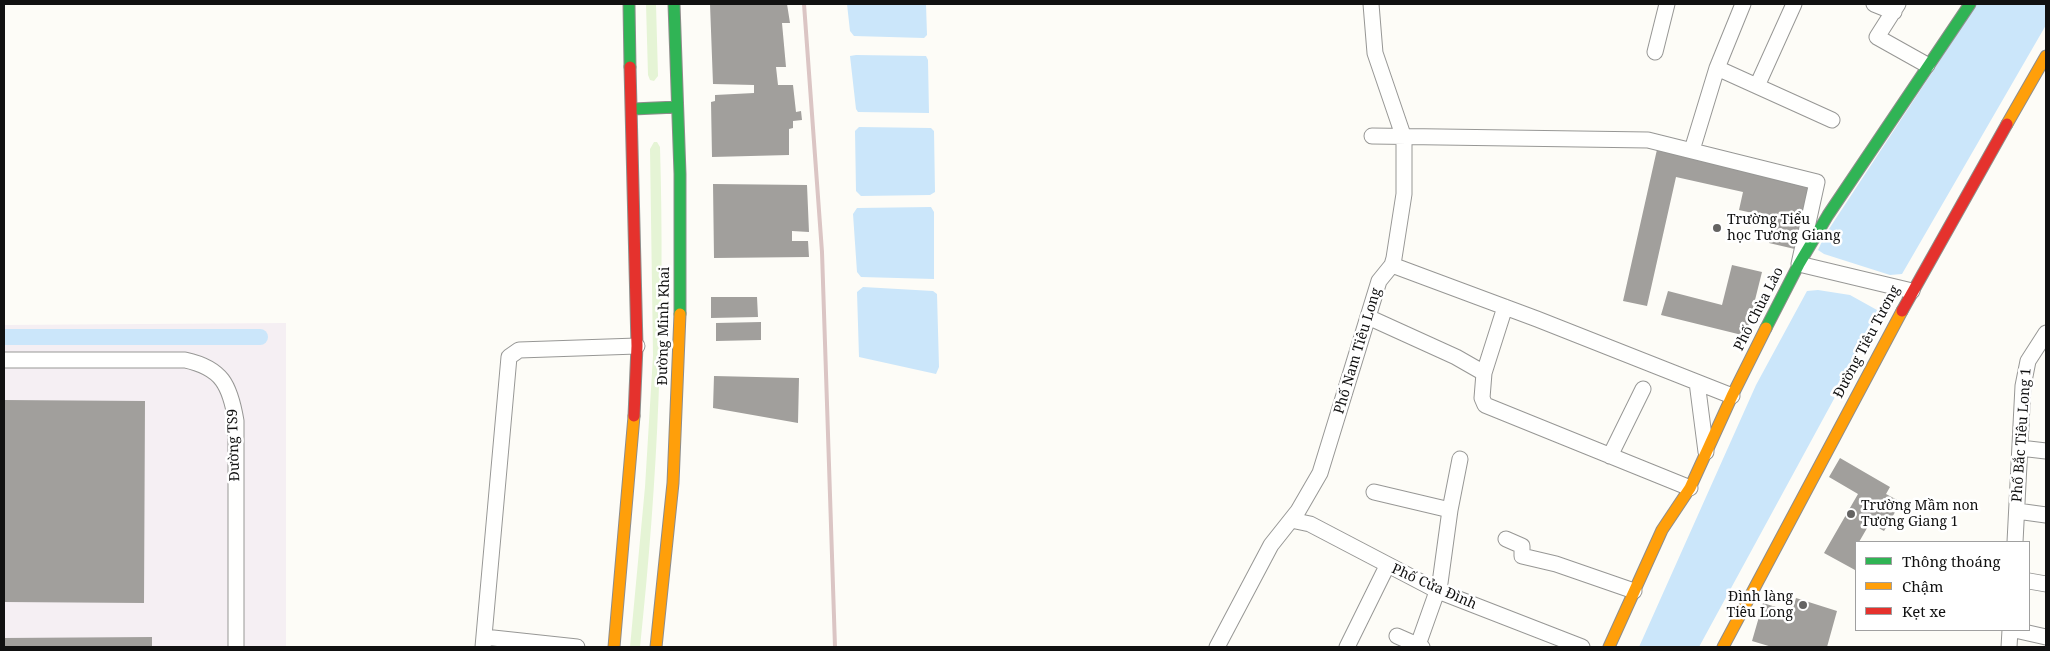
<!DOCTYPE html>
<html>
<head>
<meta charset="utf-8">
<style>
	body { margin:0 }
	#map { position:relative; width:2050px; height:651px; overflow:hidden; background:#fdfcf7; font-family:"Noto Serif",serif }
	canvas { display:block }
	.frame { position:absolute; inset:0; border:5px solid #111; pointer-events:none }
	.legend { position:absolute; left:1855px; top:541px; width:175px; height:90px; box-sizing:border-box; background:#fff; border:1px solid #a0a0a0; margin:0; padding:6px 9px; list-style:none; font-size:15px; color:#111 }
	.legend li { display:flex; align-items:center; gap:10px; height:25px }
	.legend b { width:25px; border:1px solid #a0a0a0 }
</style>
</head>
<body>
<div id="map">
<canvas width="2050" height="651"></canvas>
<div class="frame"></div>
<ul class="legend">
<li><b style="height:6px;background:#30b455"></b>Thông thoáng</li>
<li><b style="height:6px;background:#ff9f0a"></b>Chậm</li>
<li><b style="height:6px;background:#e5322d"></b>Kẹt xe</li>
</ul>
</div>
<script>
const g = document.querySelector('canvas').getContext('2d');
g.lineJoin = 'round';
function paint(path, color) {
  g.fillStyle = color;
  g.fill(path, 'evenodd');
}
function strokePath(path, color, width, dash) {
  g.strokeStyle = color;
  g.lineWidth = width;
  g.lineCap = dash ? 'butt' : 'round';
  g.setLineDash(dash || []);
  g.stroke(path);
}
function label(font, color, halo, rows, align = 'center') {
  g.font = font + ' "Noto Serif",serif';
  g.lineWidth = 5;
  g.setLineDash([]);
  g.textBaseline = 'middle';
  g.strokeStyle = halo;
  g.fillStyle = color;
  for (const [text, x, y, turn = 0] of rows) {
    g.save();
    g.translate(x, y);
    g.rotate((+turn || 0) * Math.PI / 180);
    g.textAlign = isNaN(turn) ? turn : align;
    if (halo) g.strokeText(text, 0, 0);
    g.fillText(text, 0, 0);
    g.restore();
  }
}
paint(new Path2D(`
	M286 323V647H4V325Z`), '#f5eff3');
paint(new Path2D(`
	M646 4H656L658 76 654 81 650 80 648 75Z
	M654 142H657L660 147C665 315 658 481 640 647H630L645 487 653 356 650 149Z`), '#e5f4d5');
paint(new Path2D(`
	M847 4H926L927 35 924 38 854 36 850 31Z
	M1977 4H2046V25L1902 274 1890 275 1824 254 1818 250 1825 235Z
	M856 55 926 56 928 60 929 113 858 112 856 109 850 56Z
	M859 127 931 128 934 131 935 192 930 195 861 196 856 191 855 131Z
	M931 207 934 212V279L861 277 857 272 853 214 857 208Z
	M863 287 933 291 937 294 939 367 936 374 859 357 857 292Z
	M1818 290 1850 295 1877 310 1872 329 1699 647H1639L1756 385 1807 291Z`), '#cbe6fa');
strokePath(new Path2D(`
	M4 337H260`), '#cbe6fa', 16);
paint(new Path2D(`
	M710 4H787L790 23H782L786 67H776L778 85H793L796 112 801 111 802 120 793 121V128L789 129V155L712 157 711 102 715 101V95L754 93V85L713 84Z
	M1658 145 1811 185 1799 250 1769 243 1775 218 1739 210 1743 192 1676 177 1647 306 1623 301Z
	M713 184 807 185 809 232 792 231V241H808L809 257 714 258Z
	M1732 265 1762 272 1746 336 1661 315 1668 291 1722 305Z
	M711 297H757L758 317 711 318Z
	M761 322V340L716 341V323Z
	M714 376 799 378 798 423 713 408Z
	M4 400 145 401 144 603 4 602Z
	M1840 458 1890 487 1886 494 1901 502 1884 531 1870 523 1859 542H1856L1855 570 1824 553 1858 494 1829 477Z
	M1796 598 1837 611 1827 647H1772L1752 641 1763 603 1792 612Z
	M152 637V647H4V638Z`), '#a19f9c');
const street = new Path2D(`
	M1874 4 1894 12
	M1898 4 1877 37 1927 65
	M1655 52 1667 4
	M1717 68 1832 120
	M1757 86 1794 4
	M1372 136 1648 140 1817 182 1799 264 1912 291
	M1692 150 1717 68 1743 4
	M1392 265 1537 319 1732 396
	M1368 317 1456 357 1484 373 1482 398 1485 405 1690 488
	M4 360H185C222 368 230 385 236 421V647
	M1484 373 1505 307
	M1697 382 1706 452
	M2020 448 2046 451
	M1610 456 1643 389
	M1374 492 1450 510
	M2017 511 2046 515
	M1291 520 1310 524 1438 591 1582 647
	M1506 539 1522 546V556L1556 564 1634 591
	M2015 542 2023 386 2028 361 2046 333
	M2029 581 2046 584
	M2015 630 2046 637
	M1397 636 1422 647
	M484 637 577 647
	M1418 645 1440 583 1450 510 1460 459
	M483 647 509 357 519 350 637 346
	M1217 647 1271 545 1298 511 1320 473 1379 281 1392 265 1394 258 1404 194V138L1375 53 1371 4
	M1347 647 1387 566
	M2009 647 2010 630`);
const fast = new Path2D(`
	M629 4 630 67
	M674 4 680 174V314
	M633 109 677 107
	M1766 328 1799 264 1828 215 1970 4`);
const slow = new Path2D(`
	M2007 124 2046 56
	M614 647 634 416
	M656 647 673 483 680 314
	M1609 647 1662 530 1690 488 1732 396 1766 328
	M1723 647 1902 311`);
const jam = new Path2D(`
	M630 67 637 346 634 416
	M1902 311 2007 124`);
strokePath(street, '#979795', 17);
strokePath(fast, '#8e8d8b', 13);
strokePath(slow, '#8e8d8b', 13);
strokePath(jam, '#8e8d8b', 13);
strokePath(street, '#fffffe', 15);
strokePath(fast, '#30b455', 11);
strokePath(slow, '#ff9f0a', 11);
strokePath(jam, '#e5322d', 11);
strokePath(new Path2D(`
	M804 4 822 252 835 647`), '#dbc5c4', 4);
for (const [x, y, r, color] of [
	[1717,228,5,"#646362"],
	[1851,514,5,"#646362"],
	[1803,605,5,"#646362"]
]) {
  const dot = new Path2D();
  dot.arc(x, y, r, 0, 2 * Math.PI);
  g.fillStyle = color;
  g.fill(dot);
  strokePath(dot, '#fff', 2);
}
label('14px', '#111', '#fff', [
	["Trường Tiểu",1727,220],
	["học Tương Giang",1727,236],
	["Trường Mầm non",1861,506],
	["Tương Giang 1",1861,522],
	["Đình làng",1793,597,"right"],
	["Tiêu Long",1793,613,"right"]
], 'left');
label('14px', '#111', '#fff', [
	["Phố Chùa Lào",1759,309,-63],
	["Đường Minh Khai",664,326,-89],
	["Đường Tiêu Tương",1867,342,-62],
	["Phố Nam Tiêu Long",1358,351,-73],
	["Phố Bắc Tiêu Long 1",2022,435,-86],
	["Đường TS9",234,445,-92],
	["Phố Cửa Đình",1434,587,24]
]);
</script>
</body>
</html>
